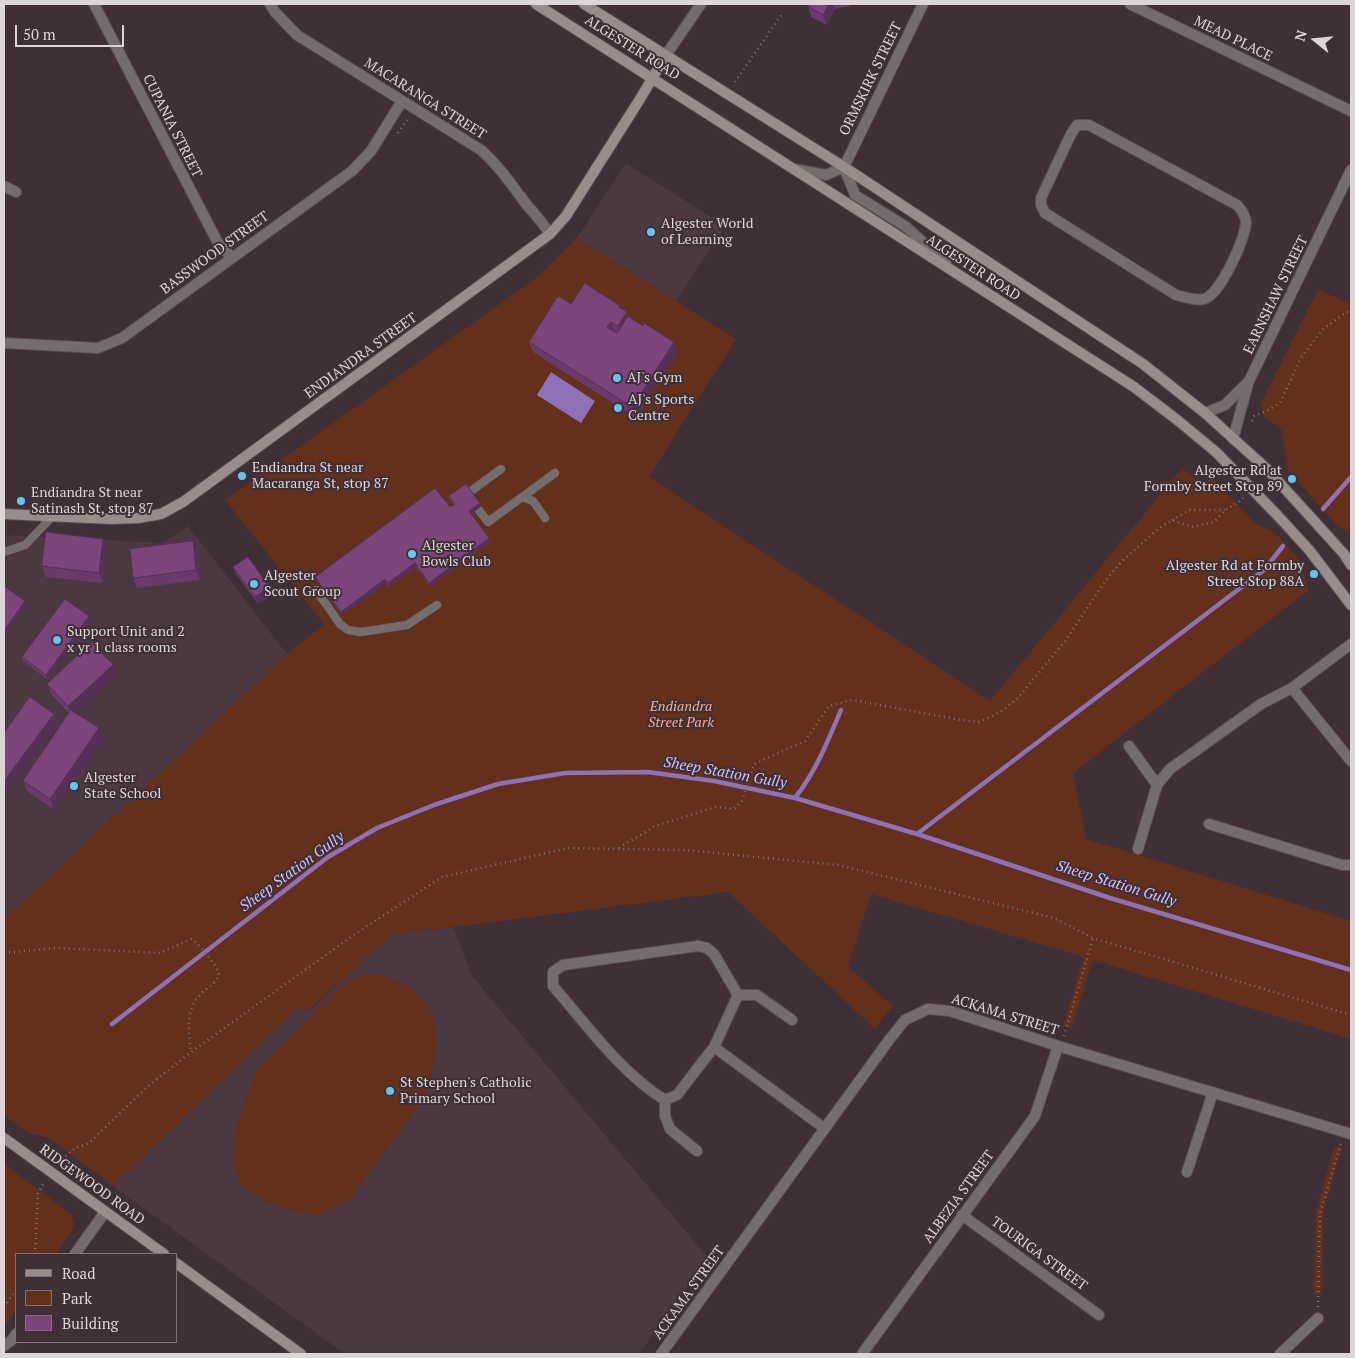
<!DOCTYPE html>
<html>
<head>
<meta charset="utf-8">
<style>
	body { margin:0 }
	#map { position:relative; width:1355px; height:1358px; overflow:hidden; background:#3e3036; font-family:"PT Serif",serif }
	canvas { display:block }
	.frame { position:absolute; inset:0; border:5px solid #ded5d8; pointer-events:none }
	.legend { position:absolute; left:15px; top:1253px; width:162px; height:90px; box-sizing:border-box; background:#3e3036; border:1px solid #7e7277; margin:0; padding:6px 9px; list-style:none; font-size:15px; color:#ded5d8 }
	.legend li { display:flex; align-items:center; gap:10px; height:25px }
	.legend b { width:25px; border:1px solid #7e7277 }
	.north { position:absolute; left:1290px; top:15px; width:50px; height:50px; -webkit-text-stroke:4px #3e3036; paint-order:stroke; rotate:287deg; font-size:14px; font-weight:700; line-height:20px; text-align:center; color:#ded5d8 }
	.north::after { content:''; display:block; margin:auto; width:18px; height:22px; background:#ded5d8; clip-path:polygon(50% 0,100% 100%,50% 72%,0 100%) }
	.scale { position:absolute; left:15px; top:25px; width:109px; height:22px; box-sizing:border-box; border:2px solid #ded5d8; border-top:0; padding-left:6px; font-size:15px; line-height:18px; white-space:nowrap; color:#ded5d8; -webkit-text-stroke:4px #3e3036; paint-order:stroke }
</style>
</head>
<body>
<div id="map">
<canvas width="1355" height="1358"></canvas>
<div class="frame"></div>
<ul class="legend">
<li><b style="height:6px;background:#998c8c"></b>Road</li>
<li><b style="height:14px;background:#63301c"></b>Park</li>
<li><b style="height:14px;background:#7b457b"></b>Building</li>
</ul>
<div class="north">N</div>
<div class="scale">50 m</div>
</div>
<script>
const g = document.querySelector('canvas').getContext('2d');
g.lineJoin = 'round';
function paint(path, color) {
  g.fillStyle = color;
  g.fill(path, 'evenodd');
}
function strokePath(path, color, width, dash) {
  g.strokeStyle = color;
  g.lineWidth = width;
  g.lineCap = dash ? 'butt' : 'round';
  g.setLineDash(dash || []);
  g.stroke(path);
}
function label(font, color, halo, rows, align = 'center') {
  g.font = font + ' "PT Serif",serif';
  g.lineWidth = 4;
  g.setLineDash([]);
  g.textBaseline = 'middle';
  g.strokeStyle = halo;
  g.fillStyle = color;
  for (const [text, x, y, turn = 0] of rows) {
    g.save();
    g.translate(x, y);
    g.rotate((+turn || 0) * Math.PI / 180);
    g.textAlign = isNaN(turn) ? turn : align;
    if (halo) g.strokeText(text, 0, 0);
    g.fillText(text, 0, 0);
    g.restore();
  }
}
paint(new Path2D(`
	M626 163 725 226 676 301 577 238Z
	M188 526 287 654 4 919V535L163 543Z
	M453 927 472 976 708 1258 639 1354H345L113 1186 300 1006 308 1012 391 935Z`), '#4c3840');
paint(new Path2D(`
	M577 238 736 339 649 477 990 701 1182 468 1203 487 1211 477 1256 524 1273 531 1298 558 1309 590 1073 773 1086 839 1351 921V1039L1093 960 1072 1028 1063 1026 1084 957 871 894 848 967 893 1006 875 1029 728 892 391 935 307 1012 300 1006 113 1186 49 1138 29 1133 4 1115V919L287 654 324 624 225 500 540 275Z
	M1318 289 1351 305V537L1347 532 1336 525 1288 470 1281 429 1264 417 1261 403Z
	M382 975 408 986 429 1006 436 1031 434 1063 428 1094 348 1201 320 1215 294 1212 268 1203 242 1186 233 1165V1140L243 1106 259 1067 344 984 357 976Z
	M1334 1146 1342 1148 1323 1213 1322 1295H1314L1316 1212Z
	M4 1164 71 1214 74 1222 73 1229 56 1254H16V1309L4 1327Z`), '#63301c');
paint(new Path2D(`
	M551 372 595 401 581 423 537 395Z`), '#8e71b6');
strokePath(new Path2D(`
	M1323 509 1351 477
	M795 798C816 771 828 741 841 710
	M917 834 1264 570 1283 546
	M112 1024 328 857 377 828 434 805 498 784 565 773 648 772 714 781 795 798 917 834 1110 898 1351 970`), '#8e71b6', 4.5);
const lane = new Path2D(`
	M471 491 501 469
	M522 497 533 501 545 518
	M478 509 488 522 555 473
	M4 552 25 545 52 517
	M316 590 340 624 348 630 361 632 407 625 437 605`);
const street = new Path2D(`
	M94 4 217 241 231 257
	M270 4 275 12 297 35 481 150C499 166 512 185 526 204 535 214 543 223 550 234
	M1130 4 1351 111
	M666 55 701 4
	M1077 125H1089L1237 205C1242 210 1245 214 1246 222 1246 238 1220 295 1204 299 1195 301 1185 297 1176 295L1045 213 1041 205V198L1071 134Z
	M844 167 923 4
	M844 167 855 195 905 226 946 263
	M794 169 826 175 844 167
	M4 186 16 192
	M4 343 98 348 122 338 352 171 371 151 402 101
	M1205 413 1225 405 1249 381 1351 170
	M1233 439 1248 384
	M1292 688 1351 761
	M1129 746 1157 785
	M1209 824 1342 865H1351
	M1138 849 1157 785 1170 769 1261 704 1292 688 1351 644
	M738 995H757L792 1020
	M714 1047 677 1095 665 1100C622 1074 586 1024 553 986V972L563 965 698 946 707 948 714 954 738 995 714 1047 824 1128
	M665 1100V1116L670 1129 697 1151
	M1187 1172 1213 1092
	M962 1215 1099 1315
	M75 1254 105 1212
	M4 1346 12 1340 16 1334
	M661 1354 889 1040 905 1020 928 1009 950 1011 1058 1046 1351 1134
	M862 1354 1035 1116 1058 1046
	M1280 1354 1318 1318`);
const secondary = new Path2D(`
	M536 4 1134 387 1176 419 1216 452 1280 518 1310 551 1351 605
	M584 4 844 167 1143 364 1205 413 1268 470 1344 554 1351 565
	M4 514 111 519 138 518 161 514 183 502 550 234 566 216 640 99 666 55
	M4 1138 164 1254
	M176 1263 301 1354`);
strokePath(lane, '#5b4e53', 9);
strokePath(street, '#5b4e53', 12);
strokePath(secondary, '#5b4e53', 12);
strokePath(new Path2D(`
	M735 82 782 14
	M398 133 408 119
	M1252 421 1254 416 1266 411 1280 403 1301 358 1322 330 1346 312H1351
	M1172 520 1190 510H1225
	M619 848 655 826 716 807 734 809 742 801 754 764 805 741 829 706 852 700 961 720 980 722 1000 712 1017 699 1066 640 1103 584 1121 562 1158 529 1172 520 1192 527 1214 522 1225 510 1239 502 1244 497
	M4 953 56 948 160 953 191 939C203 947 212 961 219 973 215 987 207 986 199 996 185 1011 189 1033 191 1052
	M1064 1036 1093 938
	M58 1163 75 1148 89 1143 146 1088 191 1052 355 934 442 877 568 848 685 850 838 865 1054 918 1093 938 1351 1015
	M35 1254 38 1193 45 1181
	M4 1307 16 1290
	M1318 1307 1320 1213 1341 1143`), '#7e7276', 2.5, [1, 4]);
strokePath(lane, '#756d6d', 8);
strokePath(street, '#756d6d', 10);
strokePath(secondary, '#998c8c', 10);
paint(new Path2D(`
	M809 4H851L850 6 835 9 827 25 811 17 808 6Z
	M571 304 621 309 629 317 643 326 674 342 678 352 636 418 533 352 529 342Z
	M449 496 480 503 482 506 471 514 489 538 490 542 430 586 416 567 389 587 386 583 342 615 317 580 315 577 450 507 454 504 450 500Z
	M103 539 107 549 103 583 46 577 42 566Z
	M193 541 197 551 200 580 137 588 133 578Z
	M233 567 269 587 272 594 258 604 236 574Z
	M90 620 47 679 23 661 22 657Z
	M113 665 116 675 76 713 103 739 54 810 27 791 23 781 69 713 51 694 47 684Z`), '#6a3b6a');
paint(new Path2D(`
	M829 4H834L835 9 827 25 823 15Z
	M627 312 631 323 622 337 618 326Z
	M611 322 615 332 607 327Z
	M674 342 678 352 636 418 632 407Z
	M480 503 482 506 470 515 469 511Z
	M489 538 490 542 430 586 429 583Z
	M103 539 107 549 103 583 99 573Z
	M193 541 197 551 200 580 196 570Z
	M415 563 416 567 389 587 388 583Z
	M385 579 386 583 342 615 341 612Z
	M269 587 272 594 258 604 255 597Z
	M25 601 26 605 4 637V631Z
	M89 616 90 620 47 679 46 675Z
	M113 665 116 675 72 716 68 706Z
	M54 714 58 725 4 797V781Z
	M99 728 103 739 54 810 50 799Z
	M4 829 7 836 4 840Z`), '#563056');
const building = new Path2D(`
	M809 4H829L823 15 808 6Z
	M585 283 620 306 619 307 627 312 618 326 611 322 607 327 617 333 628 316 643 326 644 323 674 342 632 407 529 342 558 296 571 304Z
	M466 484 480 503 469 511 489 538 429 583 415 563 388 583 385 579 341 612 315 577 435 488 450 507 455 504 449 496Z
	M46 532 103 539 99 573 42 566Z
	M193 541 196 570 133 578 130 549Z
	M248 557 269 587 255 597 233 567Z
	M4 586 25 601 4 631Z
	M65 599 89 616 46 675 22 657Z
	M92 642 113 665 68 706 47 684Z
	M30 697 54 714 4 781V733Z
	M71 710 99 728 50 799 23 781Z`);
paint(building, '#7b457b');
strokePath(building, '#563056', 1);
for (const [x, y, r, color] of [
	[651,232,5,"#64c5ee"],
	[617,378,5,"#64c5ee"],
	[618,408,5,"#64c5ee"],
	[242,476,5,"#64c5ee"],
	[1292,479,5,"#64c5ee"],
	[21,501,5,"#64c5ee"],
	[412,554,5,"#64c5ee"],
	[1314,574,5,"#64c5ee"],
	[254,584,5,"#64c5ee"],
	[57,640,5,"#64c5ee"],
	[74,786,5,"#64c5ee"],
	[390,1091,5,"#64c5ee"]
]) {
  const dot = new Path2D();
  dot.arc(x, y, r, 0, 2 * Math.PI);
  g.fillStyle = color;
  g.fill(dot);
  strokePath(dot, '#3e3036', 2);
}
label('14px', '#ded5d8', '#3e3036', [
	["MEAD PLACE",1233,39,26],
	["ALGESTER ROAD",632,48,32],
	["ORMSKIRK STREET",871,79,-64],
	["MACARANGA STREET",425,99,32],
	["CUPANIA STREET",172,126,63],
	["BASSWOOD STREET",215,253,-36],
	["ALGESTER ROAD",973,268,33],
	["EARNSHAW STREET",1276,295,-64],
	["ENDIANDRA STREET",361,356,-36],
	["ACKAMA STREET",1005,1015,17],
	["RIDGEWOOD ROAD",92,1185,36],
	["ALBEZIA STREET",959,1197,-54],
	["TOURIGA STREET",1039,1254,36],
	["ACKAMA STREET",689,1293,-54]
]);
label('14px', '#ded5d8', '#3e3036', [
	["Algester World",661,224],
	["of Learning",661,240],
	["AJ's Gym",627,378],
	["AJ's Sports",628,400],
	["Centre",628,416],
	["Endiandra St near",252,468],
	["Macaranga St, stop 87",252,484],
	["Algester Rd at",1282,471,"right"],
	["Formby Street Stop 89",1282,487,"right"],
	["Endiandra St near",31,493],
	["Satinash St, stop 87",31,509],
	["Algester",422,546],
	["Bowls Club",422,562],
	["Algester Rd at Formby",1304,566,"right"],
	["Street Stop 88A",1304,582,"right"],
	["Algester",264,576],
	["Scout Group",264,592],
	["Support Unit and 2",67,632],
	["x yr 1 class rooms",67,648],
	["Algester",84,778],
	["State School",84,794],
	["St Stephen's Catholic",400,1083],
	["Primary School",400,1099]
], 'left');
label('italic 14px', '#fda989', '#3e3036', [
	["Endiandra",681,707],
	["Street Park",681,723]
]);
label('italic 15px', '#d4bef7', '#3e3036', [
	["Sheep Station Gully",725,773,10],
	["Sheep Station Gully",292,872,-36],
	["Sheep Station Gully",1116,884,17]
]);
</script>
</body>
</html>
